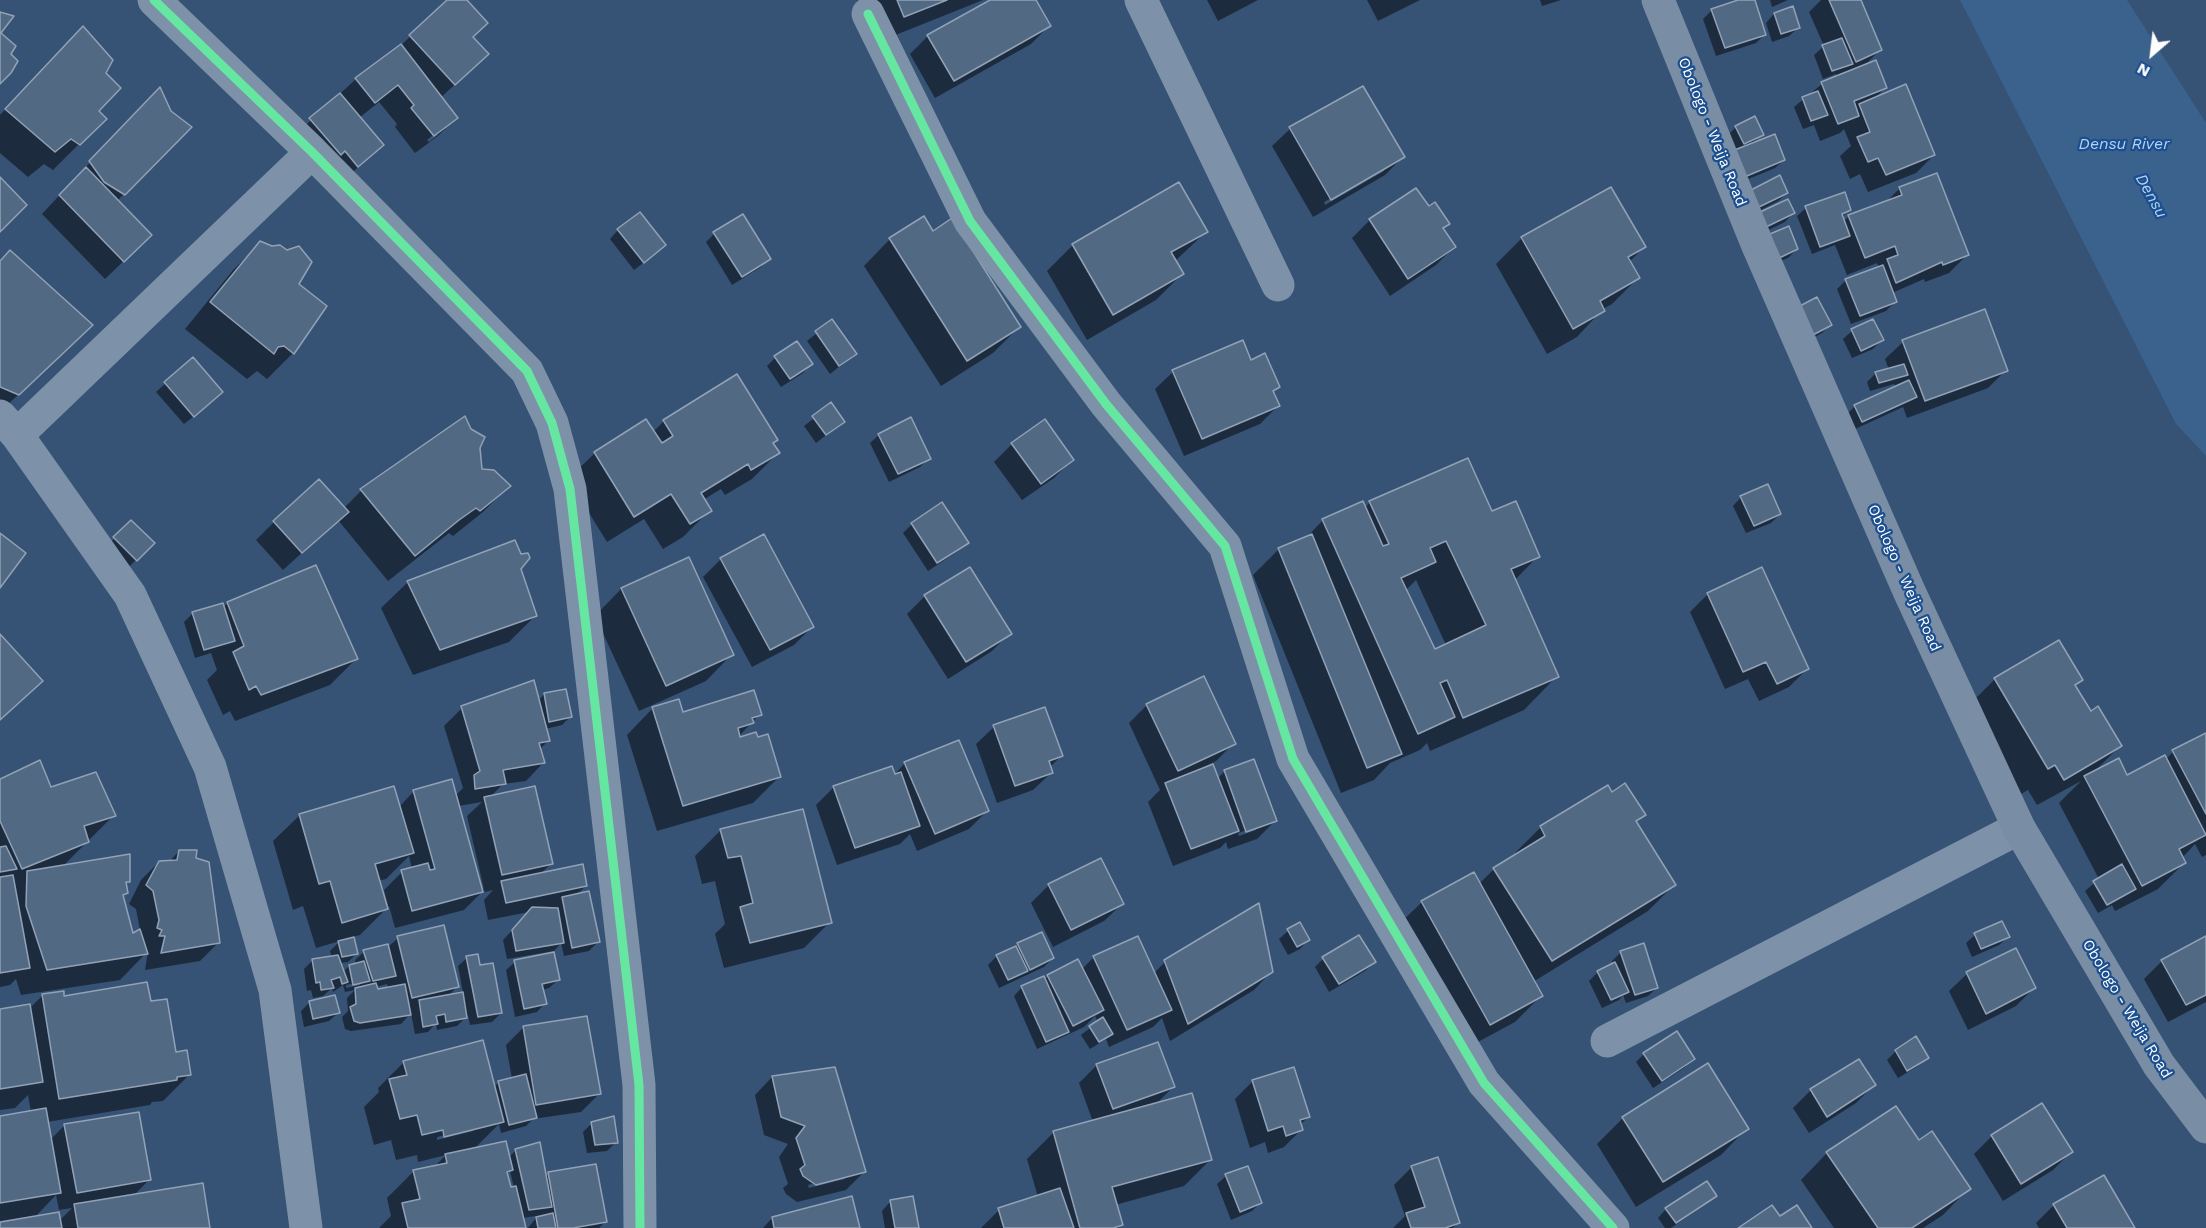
<!DOCTYPE html>
<html>
<head>
<meta charset="utf-8">
<style>
	body { margin:0 }
	#map { position:relative; width:2206px; height:1228px; overflow:hidden; background:#365274; font-family:"Work Sans",sans-serif }
	canvas { display:block }
	.north { position:absolute; left:2122px; top:24px; width:60px; height:60px; -webkit-text-stroke:4px #1b4f8f; paint-order:stroke; rotate:208deg; font-size:16px; font-weight:700; line-height:24px; text-align:center; color:#fff }
	.north::after { content:''; display:block; margin:auto; width:21px; height:27px; background:#fff; clip-path:polygon(50% 0,100% 100%,50% 72%,0 100%) }
</style>
</head>
<body>
<div id="map">
<canvas width="2206" height="1228"></canvas>
<div class="north">N</div>
</div>
<script>
const g = document.querySelector('canvas').getContext('2d');
g.lineJoin = 'round';
function paint(path, color) {
  g.fillStyle = color;
  g.fill(path, 'evenodd');
}
function strokePath(path, color, width, dash) {
  g.strokeStyle = color;
  g.lineWidth = width;
  g.lineCap = dash ? 'butt' : 'round';
  g.setLineDash(dash || []);
  g.stroke(path);
}
function label(font, color, halo, rows, align = 'center') {
  g.font = font + ' "Work Sans",sans-serif';
  g.lineWidth = 4.5;
  g.setLineDash([]);
  g.textBaseline = 'middle';
  g.strokeStyle = halo;
  g.fillStyle = color;
  for (const [text, x, y, turn = 0] of rows) {
    g.save();
    g.translate(x, y);
    g.rotate((+turn || 0) * Math.PI / 180);
    g.textAlign = isNaN(turn) ? turn : align;
    if (halo) g.strokeText(text, 0, 0);
    g.fillText(text, 0, 0);
    g.restore();
  }
}
paint(new Path2D(`
	M1960 0H2127L2206 123V456L2176 424Z`), '#3b618d');
paint(new Path2D(`
	M449 0H465L472 38 469 72 440 98 456 118 438 136 415 153 395 127 397 124 379 102 359 118 382 145 340 184 293 137 356 79 397 49ZM438 131V135L429 142 427 140Z
	M861 0H983L878 42Z
	M993 0H1034L1049 26 1031 44 935 98 910 54 928 36Z
	M1207 0H1258L1218 21Z
	M1367 0H1420L1378 21Z
	M1540 0H1561L1542 6Z
	M1743 0H1753L1765 34 1756 43 1716 56 1703 19 1712 10Z
	M1770 0H1788L1772 7Z
	M1821 0H1859L1880 50 1863 67 1885 88 1874 99 1934 155 1916 173 1868 192 1860 174 1850 179 1840 156 1851 146 1844 129 1840 133 1820 141 1814 125 1803 129 1794 107 1822 84 1837 77 1836 74 1823 79 1814 55 1824 46 1809 12Z
	M1774 14 1798 28 1789 36 1772 42 1766 23Z
	M83 28 104 73 97 111 104 119 53 170 44 164 28 177 0 153V115Z
	M142 107 170 112 190 127 117 201 132 253 105 279 42 214Z
	M1736 127 1762 134 1751 145 1784 160 1775 168 1734 185 1727 136Z
	M1290 129 1403 157 1385 175 1313 217 1272 146ZM1384 168V171L1325 205 1324 202Z
	M1779 177 1787 193 1778 201 1751 215Z
	M1900 188 1967 255 1949 273 1925 282 1924 279 1892 293 1895 302 1886 311 1851 324 1837 289 1846 280 1879 268 1877 263 1847 275 1835 245 1812 254 1797 216 1806 208 1850 209 1842 217 1843 222 1849 216 1886 202Z
	M1416 190 1429 208 1448 224 1442 230 1454 247 1436 265 1390 296 1352 238 1370 220Z
	M1793 213 1785 222 1756 236 1750 223Z
	M618 230 656 253 634 270 610 239Z
	M1207 231 1175 261 1182 274 1156 300 1087 340 1047 271 1073 245Z
	M932 233 1019 327 993 353 941 386 864 266 890 239Z
	M714 234 769 258 761 267 732 285 706 242Z
	M1766 237 1797 249 1788 258 1766 267Z
	M1522 238 1644 247 1629 262 1638 278 1612 304 1603 309 1577 337 1547 354 1496 264Z
	M261 243 297 284 325 306 293 353 267 379 257 371 247 379 185 329 234 269Z
	M0 262 64 351 0 412Z
	M1788 318 1831 324 1822 333 1802 344Z
	M832 321 855 354 830 374 807 341Z
	M1852 331 1882 340 1873 349 1852 358 1843 339Z
	M1903 342 2006 370 1988 388 1907 418 1903 407 1853 430 1846 415 1855 406 1896 387 1894 384 1870 391 1867 382 1876 373 1889 370 1885 359Z
	M775 358 811 364 803 373 781 387 767 366Z
	M193 359 213 401 184 424 156 392Z
	M1250 362 1278 387 1272 393 1278 406 1260 424 1184 456 1155 389 1173 372Z
	M831 405 843 422 816 443 804 426Z
	M664 421 772 443 778 453 752 479 725 495 721 489 703 500 710 510 683 537 663 549 644 519 607 542 568 479 595 453 653 432Z
	M879 435 929 458 920 467 889 482 870 443Z
	M1012 444 1072 460 1054 478 1022 500 994 462Z
	M481 470 509 486 483 512 453 536 449 533 388 581 338 520 283 570 256 540 274 522 344 508 361 491Z
	M1741 497 1780 514 1771 523 1746 533 1733 506Z
	M1370 502 1491 513 1538 556 1515 580 1557 676 1524 710 1430 751 1427 743 1420 750 1390 763 1374 780 1341 793 1253 575 1279 549 1305 539 1323 520 1365 508ZM1416 580 1446 645 1434 651 1406 590Z
	M131 522 152 543 127 569 106 547Z
	M912 524 967 543 958 551 928 571 903 533Z
	M688 559 732 654 706 681 639 711 595 616 621 589Z
	M721 559 812 627 794 645 752 667 703 577Z
	M520 569 535 616 509 642 413 675 381 608 408 582Z
	M1708 594 1807 669 1789 687 1759 701 1748 679 1725 689 1690 612Z
	M925 596 1010 633 992 651 948 679 907 614Z
	M228 603 356 659 330 685 235 721 230 711 223 715 207 680 217 670 211 653 195 658 184 622 193 613 223 607Z
	M2058 642 2081 680 2074 687 2091 713 2120 746 2095 771 2126 777 2166 759 2173 752 2206 735V855L2202 857 2195 844 2182 858 2184 863 2158 889 2115 911 2112 905 2098 913 2085 891 2099 879 2059 803 2081 781 2037 805 2028 790 2021 794 1968 706 1995 679Z
	M544 694 570 717 562 725 545 729 549 740 540 749 543 763 526 781 503 784 490 797 551 864 540 874 586 886 576 895 598 942 589 951 564 956 561 943 554 951 507 959 503 940 529 912 488 920 484 900 493 890 485 892 484 890 464 910 395 928 389 906 360 935 353 937 357 953 348 962 340 963 343 972 349 966 356 964 355 960 364 952 387 948 398 938 457 987 448 996 463 993 458 966 467 958 479 967 501 1013 492 1022 470 1025 468 1015 457 1026 437 1030 436 1023 428 1032 415 1034 411 1013 401 1024 351 1031 345 1029 342 1017 348 1011 347 998 355 990 345 992 343 985 333 992 332 988 323 996 313 998 311 990 307 991 304 969 313 960 332 958 330 951 340 941 316 948 303 906 293 910 273 841 300 815 399 807 414 791 455 796 463 788 444 726 462 708 538 701ZM482 802 467 816 484 889 481 890 458 806ZM409 856 412 869 402 872 384 890 388 905 386 906 378 881 386 879ZM360 982V985L346 988V985ZM387 984 388 988 377 990 376 987Z
	M1147 705 1234 743 1216 761 1204 767 1217 779 1225 771 1275 821 1257 839 1228 849 1226 842 1220 848 1173 866 1148 802 1160 790 1129 723ZM1256 827V830L1239 836 1238 833Z
	M653 708 682 713 760 714 739 736 779 777 753 803 657 831 627 735Z
	M994 727 1061 756 1049 768 1051 773 1033 790 997 803 976 744Z
	M905 763 987 811 969 829 917 851 910 834 900 844 837 865 816 805 834 787 894 775Z
	M0 781 51 789 114 815 62 867 128 881 125 885 127 893 122 897 132 935 140 930 136 909 129 904 141 880 159 862H169L179 851 194 859 218 943 200 961 145 970 148 951 120 980 21 995 16 979 10 985 0 987Z
	M1611 794 1644 815 1635 823 1674 885 1648 911 1533 982 1541 996 1515 1022 1463 1050 1395 928 1422 902 1479 884 1494 869 1516 856 1515 853 1541 827Z
	M721 830 830 922 804 948 724 968 715 934 725 924 715 881 702 884 695 856Z
	M1049 885 1122 904 1104 921 1053 947 1031 903Z
	M1299 924 1308 940 1300 949 1288 955 1279 939 1288 931Z
	M1975 935 2008 937 1999 945 1972 957 1966 943Z
	M2206 938V1002L2168 1022 2144 979 2162 961Z
	M1018 945 1053 958 1044 967 999 988 988 965 996 957Z
	M2015 950 2034 988 2016 1006 1968 1030 1949 991 1967 974Z
	M1621 952 1657 988 1648 996 1626 1003 1623 995 1619 1000 1602 1008 1589 981 1598 972 1613 964 1612 961Z
	M1094 957 1154 973 1165 962 1272 971 1254 990 1170 1041 1162 1018 1153 1027 1109 1047 1106 1039 1090 1049 1081 1035 1098 1022 1095 1016 1084 1027 1037 1049 1014 996 1022 987 1044 980 1048 976 1081 970Z
	M1323 959 1374 962 1365 971 1329 992 1315 967Z
	M515 962 558 980 549 988 542 990 545 1003 537 1012 515 1017 506 970Z
	M63 993V998L150 1003 175 1054 189 1075 163 1101 152 1102 150 1105 47 1122 50 1140 65 1125 149 1180 133 1196 209 1228H0V1117L31 1112 28 1095 15 1108 0 1110V1010L29 1009 42 996ZM56 1195 59 1210 72 1208 59 1221 34 1218Z
	M310 1002 338 1013 329 1021 304 1027 301 1011Z
	M524 1027 599 1094 581 1112 533 1119 526 1126 501 1133 499 1124 474 1149 509 1157 516 1150 545 1178 549 1174 605 1222 599 1228H528L536 1218V1216L522 1218 524 1228H379L391 1216 387 1198 413 1172 434 1167 446 1155 418 1162 417 1155 396 1160 391 1140 374 1145 364 1107 379 1092 378 1088 404 1062 493 1088 499 1082 512 1079 506 1045ZM473 1128V1131L437 1140V1137ZM510 1171 514 1188 510 1189 507 1175Z
	M1896 1051 1927 1058 1918 1066 1898 1078 1887 1060Z
	M1644 1054 1693 1059 1684 1068 1653 1088 1636 1062Z
	M1858 1061 1874 1085 1856 1103 1809 1133 1793 1108 1811 1090Z
	M1097 1065 1173 1087 1155 1105 1210 1160 1184 1186 1115 1205 1121 1225 1118 1228H981L999 1210 1038 1197 1027 1159 1053 1133 1093 1122 1079 1083Z
	M772 1077 864 1172 846 1190 797 1202 786 1194 783 1188 788 1184 779 1157 788 1144 764 1135 755 1095ZM845 1176V1179L809 1188 808 1185Z
	M1253 1081 1309 1116 1300 1125 1302 1129 1284 1147 1268 1153 1265 1142 1250 1148 1235 1099Z
	M2042 1105 2071 1152 2053 1170 2003 1201 1974 1154 1992 1136Z
	M1623 1118 1747 1128 1721 1155 1636 1207 1597 1144Z
	M592 1123 616 1142 607 1151 587 1153 583 1132Z
	M1827 1153 1969 1188 1943 1215 1923 1228H1834L1801 1180Z
	M1412 1167 1458 1223 1453 1228H1393L1405 1216 1394 1185Z
	M1226 1176 1260 1203 1252 1211 1231 1220 1217 1184Z
	M1715 1195 1706 1204 1671 1228H1665L1658 1218 1666 1209Z
	M890 1202 918 1228H885L882 1211Z
	M2054 1205 2133 1228H2039L2036 1223Z
	M772 1218 858 1228H763Z`), '#0007');
const building = new Path2D(`
	M447 0H467L488 23 473 37 489 54 455 85 409 35Z
	M897 0H947L904 17Z
	M990 0H1036L1051 26 954 81 927 35Z
	M1738 0H1755L1766 35 1725 48 1711 9Z
	M1829 0H1861L1882 50 1856 62Z
	M1793 6 1800 28 1781 34 1774 13Z
	M0 12 14 16 1 33 16 46 11 54 18 61 11 73 0 84Z
	M83 26 113 60 106 73 121 88 99 111 107 119 80 145 71 139 55 152 5 109Z
	M1842 38 1853 64 1832 71 1822 45Z
	M401 44 458 118 434 136 411 108 414 105 398 85 375 103 355 78Z
	M1876 60 1887 88 1854 101 1859 116 1838 124 1821 82Z
	M1906 84 1935 155 1886 175 1878 158 1868 162 1857 137 1870 132 1859 104Z
	M1363 86 1405 157 1331 200 1289 127Z
	M160 87 171 111 192 127 125 195 104 182 89 161Z
	M1818 91 1828 115 1811 121 1802 97Z
	M340 93 384 145 358 167 345 151 341 155 309 118Z
	M1755 116 1764 135 1744 144 1735 126Z
	M1775 134 1785 160 1742 178 1732 151Z
	M86 167 152 235 124 262 59 195Z
	M1937 173 1969 255 1943 265 1942 262 1896 283 1887 259 1898 255 1895 246 1865 258 1848 215 1902 195 1899 187Z
	M1780 175 1788 193 1759 207 1751 190Z
	M0 177 27 205 0 232Z
	M1179 182 1208 232 1171 252 1184 274 1113 315 1072 244Z
	M1611 187 1646 247 1628 257 1640 278 1600 301 1605 311 1573 329 1521 237Z
	M1416 188 1429 206 1435 202 1450 224 1443 228 1456 247 1408 279 1369 219Z
	M1845 192 1851 210 1842 214 1850 236 1820 247 1805 206Z
	M1788 199 1795 213 1764 228 1758 213Z
	M640 212 666 245 644 263 617 229Z
	M743 214 771 259 742 277 713 232Z
	M924 216 933 231 952 218 1021 327 967 361 889 238Z
	M1789 226 1798 249 1775 260 1765 236Z
	M260 241 272 246 280 245 287 250 299 246 312 262 299 284 327 306 294 354 284 346 278 347 274 354 210 302Z
	M10 250 93 325 19 395 0 387V261Z
	M1883 265 1897 302 1860 316 1845 279Z
	M1817 297 1832 325 1811 336 1796 308Z
	M1985 309 2008 371 1925 401 1902 340Z
	M832 319 857 354 839 366 815 331Z
	M1873 319 1884 340 1861 351 1851 329Z
	M1243 340 1251 360 1265 353 1280 387 1273 391 1280 406 1202 439 1172 370Z
	M797 341 813 364 790 379 774 356Z
	M193 357 223 392 194 417 164 382Z
	M1904 364 1908 375 1879 383 1875 372Z
	M737 374 778 440 773 443 780 453 751 470 748 464 701 493 712 511 690 524 671 494 634 517 594 452 646 419 662 443 673 436 663 420Z
	M1909 380 1917 397 1862 422 1854 405Z
	M831 402 845 422 826 435 812 416Z
	M465 416 471 429 485 437 480 448 482 469 494 470 511 486 480 511 476 508 459 520 415 556 360 489Z
	M911 417 931 459 898 474 878 434Z
	M1045 419 1074 460 1041 484 1011 443Z
	M1468 458 1492 511 1516 501 1540 557 1511 569 1559 677 1463 718 1447 680 1440 683 1455 717 1418 734 1322 519 1363 501 1383 546 1389 544 1369 501ZM1446 541 1486 625 1435 649 1401 578 1436 562 1430 548Z
	M319 479 349 512 302 553 273 521Z
	M1768 484 1781 514 1754 526 1740 496Z
	M942 502 969 543 937 563 911 523Z
	M131 520 155 543 137 561 113 537Z
	M0 533 26 553 0 588Z
	M764 534 814 627 770 650 720 558Z
	M1312 534 1402 754 1367 768 1278 548Z
	M515 540 521 554 528 553 530 558 521 569 537 616 440 650 407 581Z
	M689 557 734 655 666 686 621 588Z
	M316 565 358 659 261 695 256 686 249 690 233 652 244 646 227 602Z
	M970 567 1012 634 966 662 924 595Z
	M1762 567 1809 669 1777 684 1766 662 1743 672 1707 593Z
	M223 603 235 641 204 650 192 612Z
	M0 634 43 681 0 720Z
	M2059 640 2083 680 2075 685 2091 711 2098 706 2122 746 2064 780 2055 765 2048 769 1994 678Z
	M1204 676 1236 744 1178 771 1146 704Z
	M534 680 550 741 539 743 545 763 503 770 506 784 475 789 474 775 480 771 461 706Z
	M566 689 572 717 549 722 544 693Z
	M754 690 762 715 752 718 754 723 738 728 740 737 756 732 758 737 768 734 781 777 683 806 652 707 679 699 683 712Z
	M1045 707 1063 756 1049 761 1053 773 1015 786 993 725Z
	M2206 733V814L2172 750Z
	M959 740 989 811 935 834 904 762Z
	M2165 755 2206 835 2179 849 2186 863 2142 886 2084 776 2119 758 2127 775Z
	M1254 759 1277 821 1246 832 1224 770Z
	M40 760 51 787 96 772 116 816 84 826 89 842 22 869 0 821V779Z
	M1213 764 1239 831 1191 849 1165 783Z
	M892 766 895 774 901 772 920 826 855 848 833 786Z
	M452 779 483 892 412 911 401 870 428 863 430 870 435 869 413 790Z
	M1625 783 1646 815 1636 821 1676 885 1552 961 1493 868 1545 836 1540 826 1608 785 1612 792Z
	M394 786 414 853 375 864 388 909 342 923 330 881 319 884 299 814Z
	M535 786 553 864 502 875 484 797Z
	M803 809 832 923 750 943 740 907 753 903 741 856 728 858 720 829Z
	M6 846 17 869 0 872V847Z
	M179 850H197L196 858 209 862 220 943 161 953 165 936H159L162 930 157 928 159 920 153 891 146 885 159 861 177 860Z
	M130 854V882H126L128 893 123 895 133 933 140 929 148 954 47 970 26 906 27 871Z
	M1101 858 1124 904 1071 930 1048 884Z
	M583 864 587 886 506 903 501 881Z
	M2122 864 2136 889 2107 905 2093 881Z
	M1474 872 1543 996 1490 1025 1421 901Z
	M13 875 30 968 0 973V877Z
	M589 891 600 942 572 948 562 897Z
	M1259 903 1273 972 1188 1024 1164 960Z
	M532 907 558 908 564 943 516 951 512 930Z
	M2002 921 2010 937 1981 949 1974 933Z
	M1300 922 1310 940 1297 947 1287 929Z
	M444 925 459 987 412 998 397 936Z
	M1042 932 1054 958 1030 970 1017 943Z
	M1359 935 1376 962 1339 984 1322 957Z
	M1138 936 1172 1010 1127 1030 1093 956Z
	M2206 936V995L2186 1005 2161 960Z
	M354 937 358 954 342 957 338 941Z
	M1644 943 1658 988 1635 995 1620 951Z
	M388 944 396 976 373 981 363 950Z
	M1016 946 1028 971 1008 980 996 955Z
	M2016 948 2036 988 1986 1014 1966 972Z
	M554 952 560 980 542 984 547 1004 524 1009 514 960Z
	M478 954 480 965 493 963 502 1013 478 1017 466 956Z
	M338 955 348 982 342 984 340 977 331 980 334 988 321 990 320 982 316 983 312 959Z
	M1078 959 1104 1010 1073 1026 1047 975Z
	M364 961 370 981 353 985 349 965Z
	M1615 962 1629 992 1611 1000 1597 971Z
	M1044 976 1069 1032 1046 1042 1021 986Z
	M147 982 151 1001 167 999 176 1052 187 1050 191 1075 177 1077V1080L59 1099 42 994 64 991V996Z
	M376 983 378 989 405 984 411 1015 360 1023 354 1021 350 1007 356 1004 355 988Z
	M463 992 467 1018 446 1022 445 1014 436 1016 438 1024 423 1027 419 1000Z
	M335 995 340 1013 313 1019 309 1001Z
	M30 1004 43 1082 0 1089V1009Z
	M587 1016 601 1094 536 1105 523 1026Z
	M1103 1017 1113 1034 1099 1042 1089 1026Z
	M1677 1031 1695 1059 1662 1081 1643 1053Z
	M1916 1036 1929 1058 1907 1071 1895 1050Z
	M483 1040 504 1122 444 1137 443 1130 422 1135 417 1115 400 1119 389 1079 407 1075 403 1061Z
	M1158 1042 1175 1087 1113 1109 1096 1064Z
	M1859 1059 1876 1085 1827 1117 1810 1089Z
	M1708 1063 1749 1129 1663 1182 1622 1117Z
	M835 1067 866 1172 816 1185 803 1176 800 1169 805 1165 796 1138 805 1126 781 1117 772 1076Z
	M1294 1067 1310 1117 1300 1120 1303 1130 1286 1136 1283 1126 1268 1131 1252 1080Z
	M526 1074 537 1118 509 1125 498 1081Z
	M1192 1093 1212 1160 1112 1187 1123 1225 1113 1228H1080L1053 1131Z
	M2042 1103 2073 1152 2021 1184 1991 1135Z
	M1896 1106 1919 1140 1932 1131 1971 1189 1912 1228H1878L1826 1152Z
	M46 1108 61 1193 0 1203V1116Z
	M139 1112 151 1180 77 1193 64 1124Z
	M614 1116 618 1143 595 1145 591 1122Z
	M506 1141 513 1170 507 1172 511 1187 516 1186 526 1228H408L402 1203 420 1199 413 1170 447 1163 445 1154Z
	M540 1142 552 1207 529 1210 515 1149Z
	M1438 1157 1460 1223 1445 1228H1411L1406 1213 1425 1207 1411 1166Z
	M596 1164 607 1222 573 1228H558L548 1172Z
	M1248 1166 1262 1203 1240 1212 1225 1174Z
	M2104 1175 2135 1228H2067L2053 1204Z
	M1707 1181 1717 1196 1676 1223 1665 1208Z
	M203 1183 210 1228H78L74 1204Z
	M1060 1188 1074 1228H1004L998 1208Z
	M852 1196 860 1228H774L772 1217Z
	M913 1196 919 1228H895L890 1200Z
	M1772 1205 1780 1216 1797 1205 1812 1228H1738Z
	M59 1212 62 1228H0V1222Z
	M553 1213 556 1228H538L536 1217Z`);
paint(building, '#526984');
strokePath(building, '#92a2b6', 1.5);
strokePath(new Path2D(`
	M154 0 312 152 527 371 552 423 570 489 639 1085 640 1228
	M1141 0 1278 285
	M868 14 970 221 1106 404 1225 546 1293 759 1484 1083 1613 1228
	M0 416 17 435 130 595 210 767 275 990 306 1228
	M17 435 312 152
	M1607 1041 2019 828`), '#7d92a8', 33);
strokePath(new Path2D(`
	M1658 0 1758 246 1909 591 2019 828 2159 1065 2206 1127`), '#798da4', 33);
strokePath(new Path2D(`
	M154 0 312 152 527 371 552 423 570 489 639 1085 640 1228
	M868 14 970 221 1106 404 1225 546 1293 759 1484 1083 1613 1228`), '#66e7a1', 9);
label('15px', '#fff', '#1b4f8f', [
	["Obologo - Weija Road",1712,132,68],
	["Obologo - Weija Road",1904,578,66],
	["Obologo - Weija Road",2127,1009,59]
]);
label('italic 16px', '#b5d3f5', '#1b4f8f', [
	["Densu River",2124,144],
	["Densu",2151,196,61]
]);
</script>
</body>
</html>
